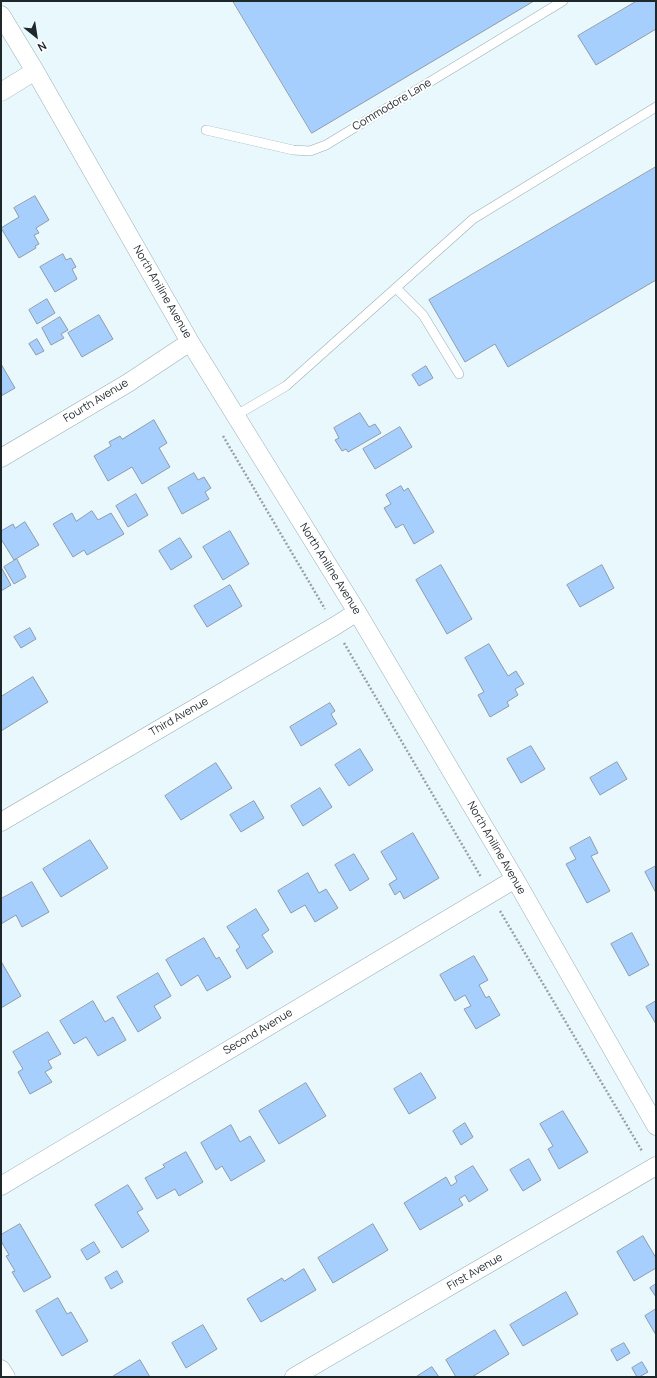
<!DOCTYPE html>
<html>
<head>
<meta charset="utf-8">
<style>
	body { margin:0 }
	#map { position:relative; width:657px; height:1378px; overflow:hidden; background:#e9f8fd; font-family:Manrope,sans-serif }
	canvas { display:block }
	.frame { position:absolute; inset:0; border:2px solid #1e272a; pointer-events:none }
	.north { position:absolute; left:16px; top:16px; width:40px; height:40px; -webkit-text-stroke:3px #fff; paint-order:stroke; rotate:150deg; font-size:11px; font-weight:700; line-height:16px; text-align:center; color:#1e272a }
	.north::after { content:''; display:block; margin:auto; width:14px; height:18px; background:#1e272a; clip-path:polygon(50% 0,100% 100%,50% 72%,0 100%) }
</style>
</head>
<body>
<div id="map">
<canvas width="657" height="1378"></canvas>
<div class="frame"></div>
<div class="north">N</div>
</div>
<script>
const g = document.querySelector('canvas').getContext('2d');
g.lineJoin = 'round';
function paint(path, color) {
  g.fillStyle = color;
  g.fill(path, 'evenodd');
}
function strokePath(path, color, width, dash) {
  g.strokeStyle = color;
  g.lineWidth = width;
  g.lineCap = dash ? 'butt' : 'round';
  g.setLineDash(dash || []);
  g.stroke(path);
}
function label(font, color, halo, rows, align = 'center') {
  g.font = font + ' Manrope,sans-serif';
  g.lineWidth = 4;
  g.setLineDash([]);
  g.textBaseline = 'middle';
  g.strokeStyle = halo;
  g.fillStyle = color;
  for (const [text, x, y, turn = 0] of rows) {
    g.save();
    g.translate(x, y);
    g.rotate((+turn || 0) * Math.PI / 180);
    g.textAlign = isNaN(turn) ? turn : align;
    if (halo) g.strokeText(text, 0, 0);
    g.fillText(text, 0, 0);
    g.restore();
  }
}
const building = new Path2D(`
	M233 1H534L312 133Z
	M637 1H656V29L596 65 578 36Z
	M656 167V280L508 367 495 344 465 362 429 300Z
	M35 196 49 220 36 228 39 233 34 235 39 244 35 246 36 248 19 258 1 228 19 217 14 208Z
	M63 254 66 260 71 258 76 267 72 269 77 279 55 292 40 267Z
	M47 299 55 313 37 324 29 310Z
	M99 315 113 339 82 357 68 333Z
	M60 317 68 330 61 334 64 338 51 345 42 328Z
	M37 339 44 351 36 355 29 344Z
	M1 364 15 388 1 396Z
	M426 366 433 378 419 386 412 375Z
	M360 413 369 427 375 424 381 433 348 452 346 449 342 451 335 440 339 438 334 428Z
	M154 420 167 443 159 448 170 467 142 484 132 467 108 481 94 456 111 446 109 442 120 436 122 439Z
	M400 427 412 447 375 469 363 449Z
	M194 473 198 480 204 477 211 488 205 492 209 499 182 514 168 488Z
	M401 486 404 491 408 488 434 532 414 544 403 524 396 528 384 508 391 504 386 495Z
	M136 494 148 515 128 527 116 506Z
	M92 511 98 520 111 513 124 534 87 555 84 550 73 557 53 524 72 513 76 521Z
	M25 522 39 545 14 560 1 539V531L13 524 15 528Z
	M230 531 249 564 223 580 203 547Z
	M180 538 192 557 171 570 159 551Z
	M17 559 26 577 14 584 4 567Z
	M441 565 472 619 447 634 416 580Z
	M602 565 614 588 580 607 567 585Z
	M1 567 11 585 1 591Z
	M230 585 242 606 207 627 194 606Z
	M30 628 36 639 21 648 14 637Z
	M489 644 508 676 516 671 524 684 515 689 518 695 507 702 509 706 490 717 478 695 484 692 465 658Z
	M33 677 48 702 1 731V697Z
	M330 703 335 711 331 714 337 724 301 746 290 727Z
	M531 746 545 769 521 783 507 759Z
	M360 749 373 770 349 786 335 765Z
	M617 762 627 779 600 795 590 778Z
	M216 763 232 788 181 820 165 796Z
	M320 788 332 807 303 826 291 806Z
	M254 801 264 818 241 832 230 815Z
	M413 833 439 878 404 899 400 891 395 895 389 884 397 879 381 852Z
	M590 837 598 853 591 856 610 891 587 903 566 864 576 859 570 848Z
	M90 840 108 868 61 897 43 869Z
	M354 854 369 879 350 891 335 865Z
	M656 866V893L645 872Z
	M308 873 319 893 326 889 338 908 315 922 305 905 291 913 278 891Z
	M32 882 49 912 22 927 16 915 1 924V899Z
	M256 909 269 930 262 935 273 952 247 969 236 950 240 947 227 927Z
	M632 933 649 965 629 976 611 944Z
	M204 938 216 959 219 957 231 977 207 991 198 975 181 986 166 960Z
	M474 956 488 980 479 985 486 998 489 996 500 1015 476 1029 464 1009 471 1006 465 995 455 1001 440 975Z
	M2 963 21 996 1 1008V964Z
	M158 973 171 996 154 1006 161 1018 138 1032 117 997Z
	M93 1001 105 1022 113 1017 126 1040 98 1056 86 1037 74 1044 60 1021Z
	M656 1001V1024L646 1007Z
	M48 1032 61 1054 48 1061 52 1068 45 1072 52 1082 30 1094 18 1072 23 1069 13 1052Z
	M421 1073 436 1098 409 1114 394 1089Z
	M306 1083 326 1116 279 1144 259 1111Z
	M563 1111 588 1152 559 1169 548 1149 553 1146 540 1124Z
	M465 1123 473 1137 461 1145 453 1131Z
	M231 1125 240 1142 250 1136 265 1161 231 1181 222 1166 216 1170 201 1143Z
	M186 1152 203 1182 179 1196 175 1189 157 1199 145 1178 165 1167 163 1165Z
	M529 1159 541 1180 523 1191 510 1170Z
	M473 1166 488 1190 469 1202 465 1195 459 1199 463 1205 420 1230 404 1203 446 1177 451 1186 457 1182 455 1177Z
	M128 1185 143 1209 137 1212 149 1231 122 1248 95 1205Z
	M20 1224 51 1277 24 1292 12 1272 15 1271 6 1256 9 1255 1 1241V1235Z
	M373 1224 388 1250 333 1283 318 1258Z
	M643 1236 656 1258V1268L634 1281 617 1252Z
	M94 1242 100 1252 87 1260 81 1250Z
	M304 1269 316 1290 261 1322 247 1299 282 1278 284 1281Z
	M117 1271 123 1282 111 1289 105 1278Z
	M656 1284V1297L650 1288Z
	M566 1292 578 1314 523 1346 510 1325Z
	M58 1298 67 1314 71 1312 88 1341 62 1356 36 1311Z
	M656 1309V1335L645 1316Z
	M203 1325 217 1349 186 1368 172 1343Z
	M495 1330 509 1354 472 1377H456L446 1360Z
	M624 1343 630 1353 617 1361 611 1350Z
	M140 1360 150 1377H112Z
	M642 1362 648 1372 639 1377H637L632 1368Z
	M432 1367 439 1377H416Z`);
paint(building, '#a7cffe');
strokePath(building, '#8d9bab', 1);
const lane = new Path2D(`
	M206 130 293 150 310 151 326 145 563 1
	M396 288 423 315 459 374
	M235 416 286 386 473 219 656 107`);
const street = new Path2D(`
	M1 15 35 71 190 342 357 612 515 879 656 1126
	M1 92 35 71
	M1 458 128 383 190 342
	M1 822 335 626 357 612
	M1 1186 515 879
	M1 1369 6 1377
	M294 1377 656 1166`);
strokePath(lane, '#98afb7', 10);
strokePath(street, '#98afb7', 19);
strokePath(new Path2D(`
	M223 436 325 609
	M344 643 481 877
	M500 911 642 1151`), '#96a2a6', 2.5, [2, 2]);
strokePath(lane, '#fff', 9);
strokePath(street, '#fff', 18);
label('11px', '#1e272a', '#fff', [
	["Commodore Lane",392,105,-31],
	["North Aniline Avenue",162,292,60],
	["Fourth Avenue",96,401,-31],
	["North Aniline Avenue",330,569,58],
	["Third Avenue",179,717,-30],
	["North Aniline Avenue",496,848,60],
	["Second Avenue",258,1032,-31],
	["First Avenue",475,1272,-30]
]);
</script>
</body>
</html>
